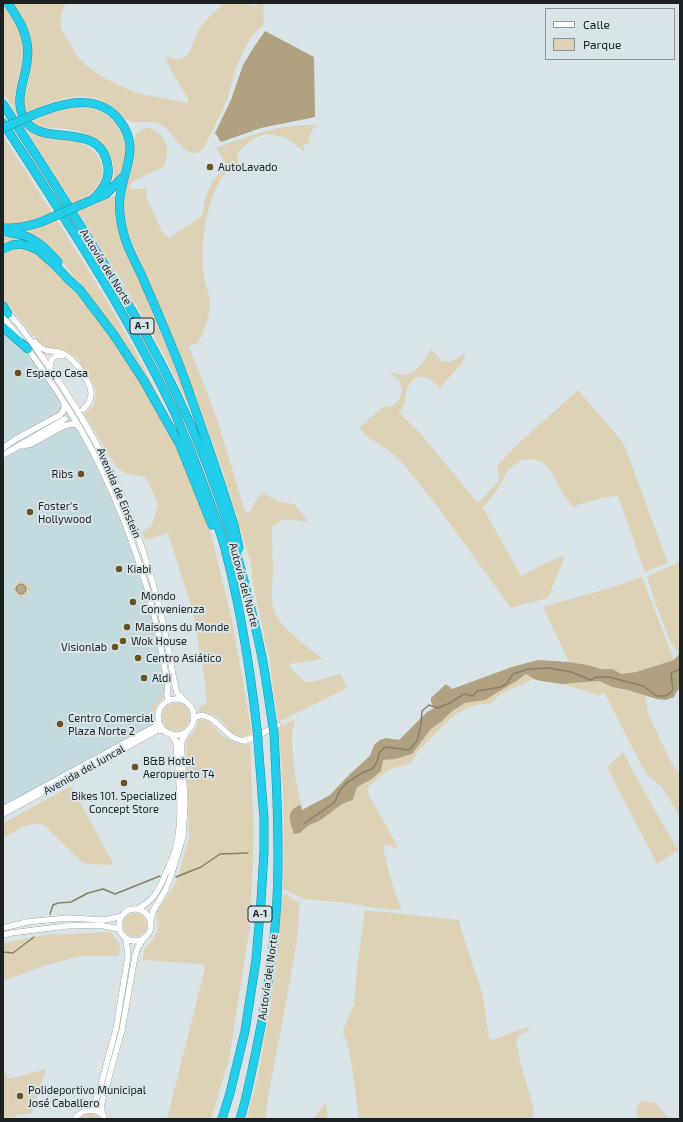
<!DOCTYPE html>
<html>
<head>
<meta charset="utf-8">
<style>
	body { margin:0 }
	#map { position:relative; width:683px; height:1122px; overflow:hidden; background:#d8e4e7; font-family:"Exo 2",sans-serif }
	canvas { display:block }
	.frame { position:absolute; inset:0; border:4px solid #1d2123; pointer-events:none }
	.legend { position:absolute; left:545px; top:8px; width:130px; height:52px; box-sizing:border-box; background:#d8e4e7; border:1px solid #8d9699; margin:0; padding:5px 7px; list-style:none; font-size:12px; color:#1d2123 }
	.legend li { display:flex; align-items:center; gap:8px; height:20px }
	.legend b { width:20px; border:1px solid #8d9699 }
</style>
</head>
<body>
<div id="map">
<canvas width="683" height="1122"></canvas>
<div class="frame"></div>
<ul class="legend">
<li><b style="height:5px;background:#fff"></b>Calle</li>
<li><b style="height:11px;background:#ded2b6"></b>Parque</li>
</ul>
</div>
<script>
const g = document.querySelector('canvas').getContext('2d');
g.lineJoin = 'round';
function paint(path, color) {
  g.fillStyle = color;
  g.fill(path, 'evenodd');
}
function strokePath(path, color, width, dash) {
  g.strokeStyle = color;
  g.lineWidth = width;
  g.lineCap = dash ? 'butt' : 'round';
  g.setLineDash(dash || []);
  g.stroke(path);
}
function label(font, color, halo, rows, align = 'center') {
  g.font = font + ' "Exo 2",sans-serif';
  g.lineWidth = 4;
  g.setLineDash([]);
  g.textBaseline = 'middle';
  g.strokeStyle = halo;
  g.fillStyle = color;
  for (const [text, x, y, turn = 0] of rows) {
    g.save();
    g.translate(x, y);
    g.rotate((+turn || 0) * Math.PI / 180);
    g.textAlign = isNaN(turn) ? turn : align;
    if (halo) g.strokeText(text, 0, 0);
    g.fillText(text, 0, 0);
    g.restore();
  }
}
paint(new Path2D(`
	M3 317 61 397 104 473 146 583 167 694 161 700 155 709 154 723 130 740 3 809Z`), '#c5dadf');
paint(new Path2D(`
	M13 3H66L62 13 60 24 62 31 78 57 86 65 102 77 136 93 188 103V99L171 70 166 58 168 56C171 58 173 59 177 59 193 59 192 39 200 28 206 19 216 11 224 3H246L255 7 256 3H263L264 24 251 37 238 62 227 100 205 146C189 168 174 132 161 125 150 119 139 125 128 120 123 118 119 112 114 108 111 106 108 104 104 102 79 88 49 103 25 113 22 103 26 92 28 82 31 67 34 51 30 36 27 24 19 13 13 3Z
	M3 4C10 15 19 27 23 39 30 62 6 92 19 113 21 117 36 134 40 135 46 139 53 139 61 139 79 141 98 146 102 167 105 181 94 192 83 199L88 208 117 194 115 218 119 235 139 279 188 399 186 401C160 342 126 288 92 234 66 193 40 151 14 111L3 91Z
	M75 107C82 107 89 107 97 110 120 118 132 147 122 169 120 173 117 177 115 180H113C115 169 114 160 107 150 96 133 77 130 58 128 48 128 39 127 31 122L49 114Z
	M317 125C311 131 309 134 309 143L303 145 305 153 292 142 283 136 278 137C267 127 241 144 237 157 237 159 238 163 239 166 234 169 227 172 223 176 207 199 200 243 203 271 204 281 211 297 210 307 209 319 203 331 199 342L189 347 210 400 218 422 245 511 248 514 249 513C253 505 257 497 264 492 274 501 280 503 294 504L307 519 306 522 295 520H282L272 527C272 540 272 553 273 567 273 583 269 600 276 615 283 629 310 649 323 659L289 664 291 668 305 682H312L341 674 347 688 278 722 269 658 254 589 250 560 222 469 179 352 126 228C124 215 123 201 126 188 129 178 132 168 134 158 136 148 130 137 141 130 151 123 166 137 167 148 168 153 166 160 164 166L132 182 129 189H147L146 196 162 232 169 238 202 216 206 196 212 182 227 165 216 148C239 140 262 130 286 127 296 125 307 125 317 125Z
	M3 135C58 224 118 310 163 405L136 360 117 332 97 305 54 252 45 243 36 237 24 233 25 230 47 223 43 215C30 221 18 227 3 224Z
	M3 235 28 240V242L17 240 3 245Z
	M13 249H28L49 264 81 296 120 350 171 431 207 518 232 620 252 734 242 737 232 733 221 720 214 715 203 713 197 711 201 706 207 704 205 681 193 612 168 533 145 540 142 533 152 525 158 504 146 477 125 473 117 468 84 414 94 405 96 389 77 358 65 350 44 348 3 299V255Z
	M431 349 442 361 451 362 465 353 462 363 440 388C428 376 415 369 407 390 404 399 406 405 399 413L420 433 478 503 498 482 499 475 497 466 519 443 578 390 621 440 625 447 668 563 645 572 618 496C602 497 588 501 573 507L565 497 550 470 542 462 533 459 523 460 509 468 497 490 483 508 521 576 546 563 565 555 548 598 511 608 440 510 401 461 387 449 370 439 359 428 383 407 392 406 400 399 402 390 399 380 387 370C392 372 397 375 403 375 417 374 425 360 431 349Z
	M680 562V653L679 654 670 641 654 599 647 576Z
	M642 577 674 660 636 672 621 674 613 669H601L588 665 569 662 543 607 610 588Z
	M20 581C25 581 31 585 29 591 24 605 3 589 20 581Z
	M526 674 534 679 501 694 490 704C464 703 450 719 433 736 428 741 422 746 418 752 416 755 414 759 411 762 406 766 397 766 391 769 387 770 369 785 368 788 367 791 369 794 370 797L398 847 394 848 390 844 383 847C387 868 394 889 401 910L377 908 340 902 304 899 283 889C285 835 284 781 278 727L294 720C296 726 292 729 292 735 292 758 296 783 301 805L295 807 290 813 300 833 309 825 319 821 329 814 342 804 353 800 357 787 372 779 383 760 396 759 412 754 431 729 442 721 451 712 464 703 485 700 518 680Z
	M599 681 612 687 645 695 648 714 672 764 680 775V816L661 786 646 774 604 692 599 696 590 692 562 684Z
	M164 693V697C157 704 154 708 153 718L149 720 146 714 152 711 153 708 151 702 154 704 162 696 160 694Z
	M162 717a14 14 0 1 1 28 0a14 14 0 1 1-28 0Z
	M199 719 207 720 224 737 236 743 250 744 254 835 250 926 229 1059 211 1119H167L205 968 202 964 143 960 144 949 154 938 158 929 156 912 176 883 189 838 186 740 194 732Z
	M623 752 645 793 678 850 657 864 607 767Z
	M71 786 114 865 89 864 83 863 44 825C28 821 16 831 3 838V823Z
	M282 895H287L300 904 299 910 297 940 283 1019 268 1096 265 1119H247L258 1075 271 1003 276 969Z
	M365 910 459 920 463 935 483 996 489 1038 492 1040 525 1028 532 1029 520 1035 516 1041 521 1065 534 1110 533 1119H359L352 1066 347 1042 343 1034V1030L354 1005 357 968Z
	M123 925a12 12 0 1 1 24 0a12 12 0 1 1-24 0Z
	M111 932 120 944 119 956H80L44 966 3 981V943L44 935Z
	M3 1069 9 1079 46 1069 32 1113 18 1115 11 1119H3Z
	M642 1101 656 1103 669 1119H638L636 1111 638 1104Z
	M326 1102 328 1119H313Z
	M89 1113 97 1115 101 1119H79L84 1114Z`), '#ded2b6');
paint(new Path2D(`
	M265 31 314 57 315 117 261 128 221 142 215 133 231 100 243 65 254 47Z
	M680 653V688L677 691 674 697 666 700 657 699 627 690 612 687 599 681 562 684 541 681 534 679 526 674 518 680 485 700 465 703 451 712 442 721 431 729 412 754 396 759 383 760 381 771 372 779 357 787 353 800 342 804 329 814 319 821 309 825 300 833 294 834C290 822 285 809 301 805L302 810 330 795 350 774 370 756 374 745 380 740 386 738 399 740 427 712 434 708 431 702V698L446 684 452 689 512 667 538 660 569 662 588 665 601 669H613L621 674 636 672 674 660Z`), '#b0a180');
const water = new Path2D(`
	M16 589a5 5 0 1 1 10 0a5 5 0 1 1-10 0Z`);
paint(water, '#b9aa89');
strokePath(water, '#8a816a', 1);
strokePath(new Path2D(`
	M305 823 335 802 338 794 345 784 362 773 372 769 377 762 379 753 385 747 409 750 417 741 421 724 422 711 429 705 438 708 450 703 464 694 473 696 477 691 501 687 506 684 513 674 528 669 549 668 571 672 591 680 596 677H609L643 686 657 696H666L673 690 671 673 680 669
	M176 877 201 867 220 854 248 853
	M50 914 53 905 58 903 71 902 88 893 103 889 115 894 160 876
	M3 952 13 953 34 937`), '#8a816a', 1.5);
const minor = new Path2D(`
	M7 312C21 325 31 342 42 357 91 425 129 500 152 580 158 602 164 625 168 648 171 663 173 678 177 693L185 701
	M3 317 20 339
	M35 342C48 357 54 347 66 355 71 358 75 363 79 368 88 381 99 396 83 409
	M27 347C41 368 56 389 69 410 102 463 127 522 145 582 156 615 161 650 168 685L167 694 168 701
	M50 367C51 359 52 355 62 356
	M22 446 31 444 64 426 71 424 77 425 79 427
	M3 448 16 439 60 415C64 411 65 408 64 403
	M3 455 65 419
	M158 717a18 18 0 1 1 36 0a18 18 0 1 1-36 0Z
	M194 718 202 715 212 719 232 737 243 741 253 738 278 725
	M3 809 156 726 159 719
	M3 814 158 730 166 731
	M119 925a16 16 0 1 1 32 0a16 16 0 1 1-32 0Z
	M136 909C152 903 159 890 165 875 169 866 174 856 176 846 184 815 178 775 176 742L171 734
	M151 920 153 911 165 891 171 876 183 837 185 802 181 742 188 730
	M3 928 27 922 67 918 105 920 122 916
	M3 935 11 933 66 926 99 925 119 929
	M85 1111 94 1103 98 1095 116 1029 128 956 126 939
	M103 1116 101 1106 122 1030 135 956 138 947 143 940
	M75 1119C82 1108 95 1108 104 1116`);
const highway = new Path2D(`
	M8 3C16 16 25 28 27 44 28 49 28 56 27 62 25 80 14 100 24 118 25 120 27 124 29 125 50 145 102 122 108 167 110 181 100 193 91 201
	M3 104C29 144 55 184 80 225 125 297 168 368 200 447 228 515 247 586 262 657 266 678 269 700 272 721
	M40 112C67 102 100 94 120 121 139 146 126 165 121 191 118 205 120 221 124 235 128 249 135 262 141 274 153 302 165 329 176 357 183 374 189 392 195 409 206 440 217 471 227 503L234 525 239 548
	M3 123C63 215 124 308 172 407 178 419 182 432 188 444 201 477 214 510 224 545 240 605 250 667 257 729
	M78 206 106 194 124 176
	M4 228C17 229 29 226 41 222
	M3 230C8 233 15 234 22 235 37 239 47 250 58 262
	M3 249 12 245 21 244 31 247 38 250 54 264 68 279 80 290 114 335 144 381 180 445 212 525
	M3 306 8 314
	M3 327 28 349
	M222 1119 230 1093 245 1031 256 960 261 901 264 851V819L258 741
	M240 1119C247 1097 251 1074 256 1051 270 985 279 917 278 849 278 810 276 772 274 733`);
strokePath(minor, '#788486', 6);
strokePath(highway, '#2091a4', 9);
strokePath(minor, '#fff', 5.5);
strokePath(highway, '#22ceea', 8);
const highwayBridge = new Path2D(`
	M3 128 40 112
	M41 222 78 206
	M272 721 274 733
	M257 729 258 741`);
strokePath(highwayBridge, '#2091a4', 9, []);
strokePath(highwayBridge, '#22ceea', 8);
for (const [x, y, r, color] of [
	[210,167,4,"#675321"],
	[18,373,4,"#675321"],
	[81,474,4,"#675321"],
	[30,512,4,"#675321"],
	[119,569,4,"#675321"],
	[133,602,4,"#675321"],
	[127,627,4,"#675321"],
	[123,641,4,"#675321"],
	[115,647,4,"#675321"],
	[138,658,4,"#675321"],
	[144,678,4,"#675321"],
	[60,724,4,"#675321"],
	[135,767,4,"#675321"],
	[124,783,4,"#675321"],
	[20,1096,4,"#675321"]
]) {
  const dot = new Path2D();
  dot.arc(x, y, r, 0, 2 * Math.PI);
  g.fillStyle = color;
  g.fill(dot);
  strokePath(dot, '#d8e4e7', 1.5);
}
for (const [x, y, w] of [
	[142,326,24],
	[260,914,24]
]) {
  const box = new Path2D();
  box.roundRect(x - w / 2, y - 8, w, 16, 3);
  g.fillStyle = '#d8e4e7';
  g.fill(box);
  strokePath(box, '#1d2123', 1);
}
label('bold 10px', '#1d2123', null, [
	["A-1",142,326],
	["A-1",260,914]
]);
label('11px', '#1d2123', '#d8e4e7', [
	["AutoLavado",218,167],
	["Espaço Casa",26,373],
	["Ribs",73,474,"right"],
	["Foster's",38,506],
	["Hollywood",38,519],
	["Kiabi",127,569],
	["Mondo",141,596],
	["Convenienza",141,609],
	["Maisons du Monde",135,627],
	["Wok House",131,641],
	["Visionlab",107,647,"right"],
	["Centro Asiático",146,658],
	["Aldi",152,678],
	["Centro Comercial",68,718],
	["Plaza Norte 2",68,731],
	["B&B Hotel",143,761],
	["Aeropuerto T4",143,774],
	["Bikes 101. Specialized",124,796,"center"],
	["Concept Store",124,809,"center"],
	["Polideportivo Municipal",28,1090],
	["José Caballero",28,1103]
], 'left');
label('11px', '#1d2123', '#d8e4e7', [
	["Autovía del Norte",106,267,58],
	["Avenida de Einstein",119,493,67],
	["Autovía del Norte",244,585,75],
	["Avenida del Juncal",84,770,-29],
	["Autovía del Norte",268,977,-82]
]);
</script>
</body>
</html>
